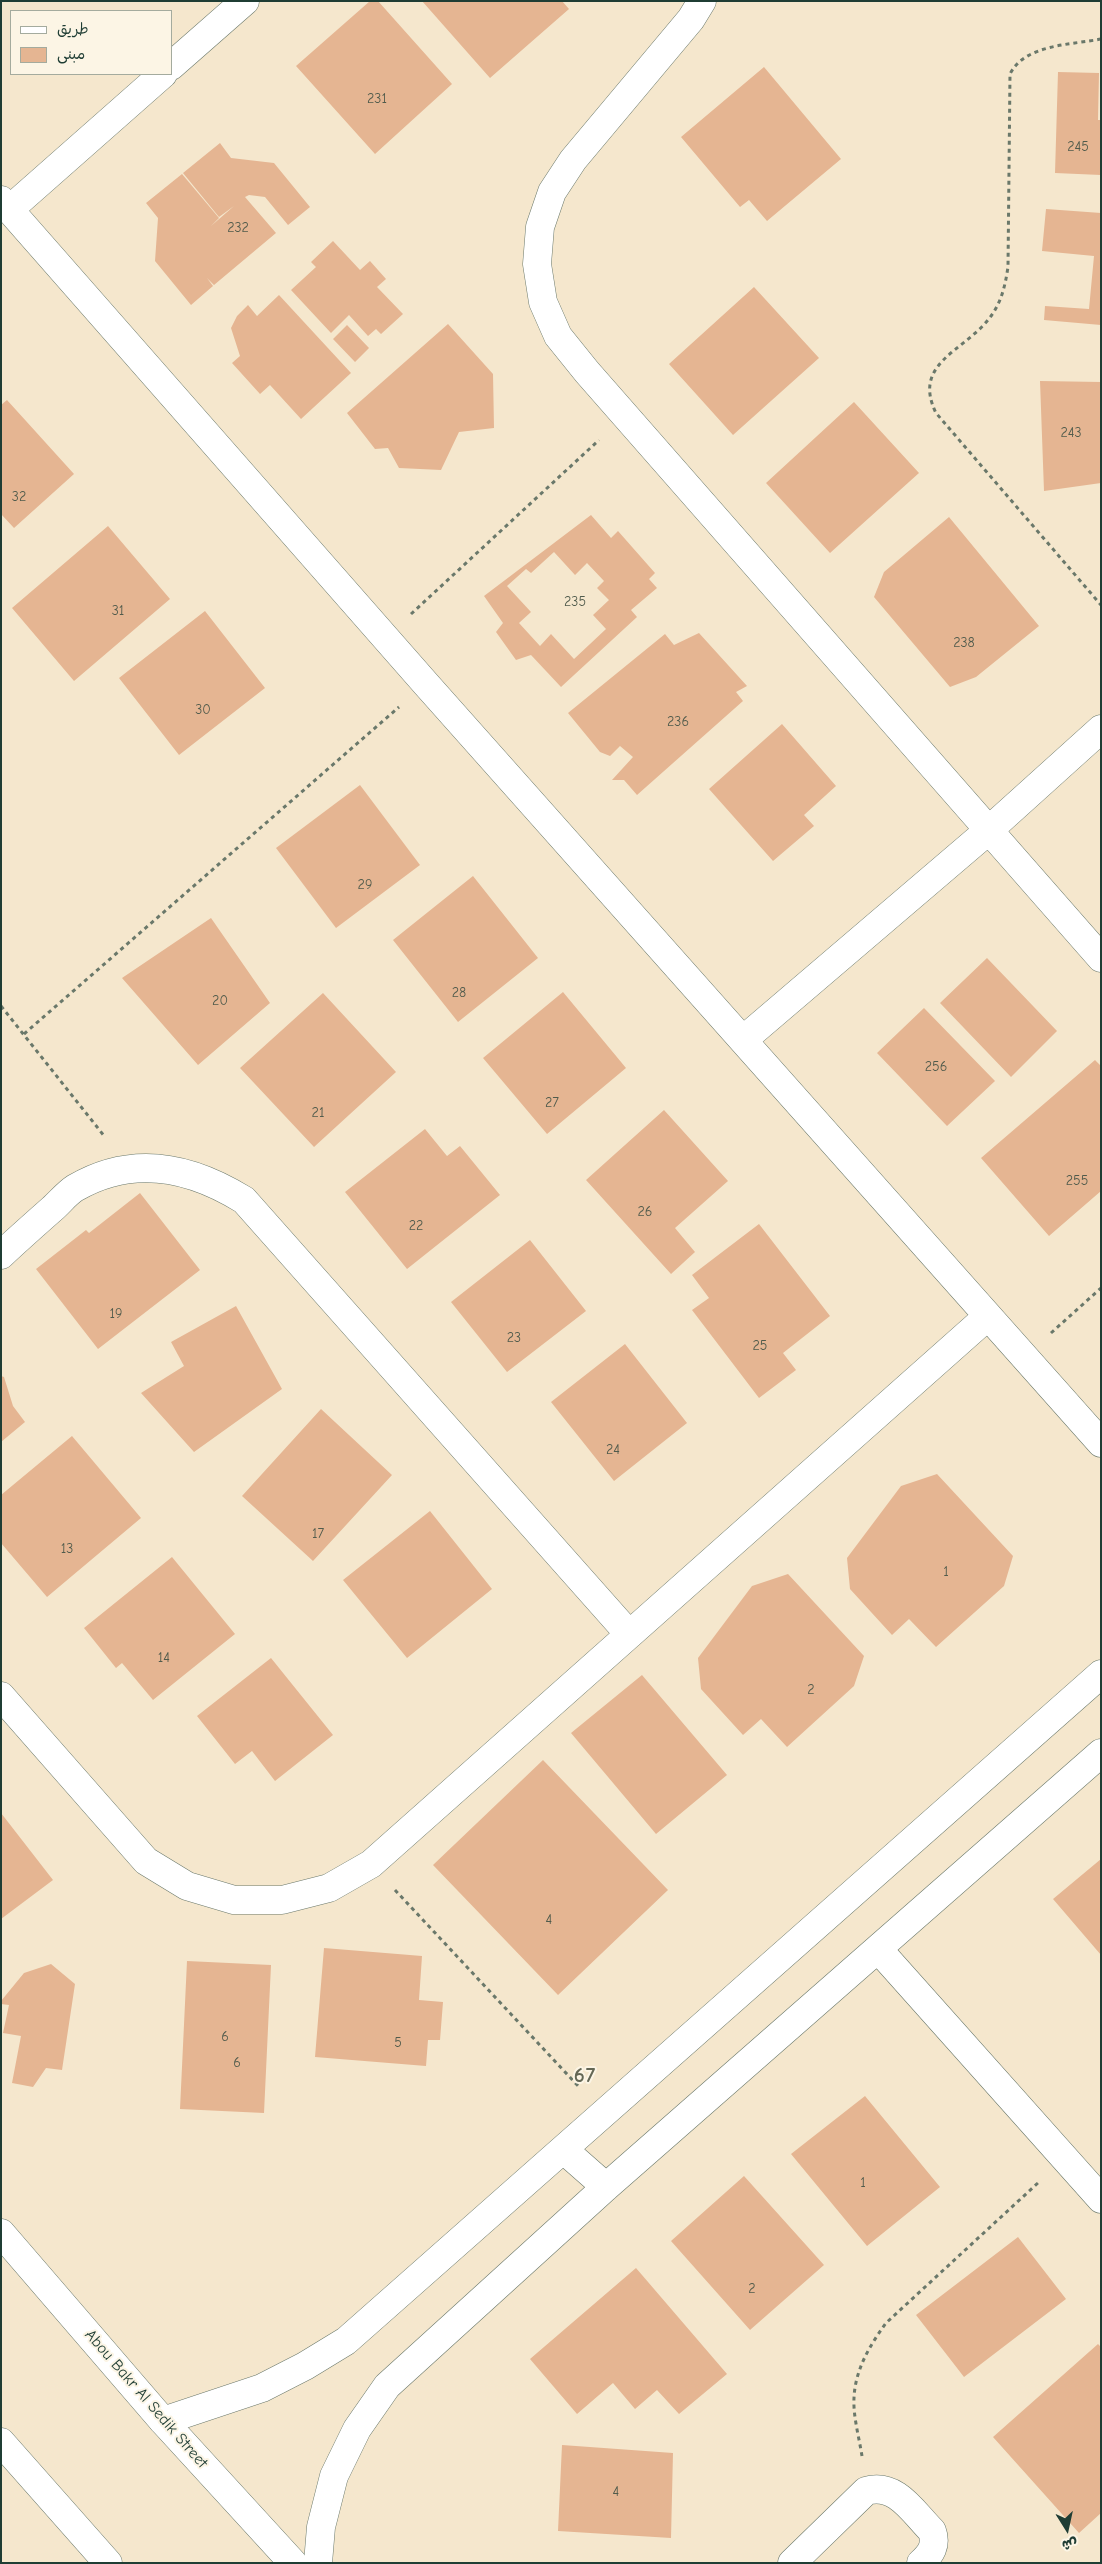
<!DOCTYPE html>
<html>
<head>
<meta charset="utf-8">
<style>
	body { margin:0 }
	#map { position:relative; width:1102px; height:2564px; overflow:hidden; background:#f5e7cd; font-family:"Comic Neue","Playpen Sans Arabic",sans-serif }
	canvas { display:block }
	.frame { position:absolute; inset:0; border:2px solid #1f3d34; pointer-events:none }
	.legend { position:absolute; left:10px; top:10px; width:162px; height:65px; box-sizing:border-box; background:#fcf5e5; border:1px solid #a4ab9e; margin:0; padding:6px 9px; list-style:none; font-size:15px; color:#1f3d34 }
	.legend li { display:flex; align-items:center; gap:10px; height:25px }
	.legend b { width:25px; border:1px solid #a4ab9e }
	.north { position:absolute; left:1042px; top:2504px; width:50px; height:50px; -webkit-text-stroke:4px #fcf5e5; paint-order:stroke; rotate:170deg; font-size:14px; font-weight:700; line-height:20px; text-align:center; color:#1f3d34 }
	.north::after { content:''; display:block; margin:auto; width:18px; height:22px; background:#1f3d34; clip-path:polygon(50% 0,100% 100%,50% 72%,0 100%) }
</style>
</head>
<body>
<div id="map">
<canvas width="1102" height="2564"></canvas>
<div class="frame"></div>
<ul class="legend">
<li><b style="height:6px;background:#fff"></b>طريق</li>
<li><b style="height:14px;background:#e5b592"></b>مبنى</li>
</ul>
<div class="north">ش</div>
</div>
<script>
const g = document.querySelector('canvas').getContext('2d');
g.lineJoin = 'round';
function paint(path, color) {
  g.fillStyle = color;
  g.fill(path, 'evenodd');
}
function strokePath(path, color, width, dash) {
  g.strokeStyle = color;
  g.lineWidth = width;
  g.lineCap = dash ? 'butt' : 'round';
  g.setLineDash(dash || []);
  g.stroke(path);
}
function label(font, color, halo, rows, align = 'center') {
  g.font = font + ' "Comic Neue",sans-serif';
  g.lineWidth = 4;
  g.setLineDash([]);
  g.textBaseline = 'middle';
  g.strokeStyle = halo;
  g.fillStyle = color;
  for (const [text, x, y, turn = 0] of rows) {
    g.save();
    g.translate(x, y);
    g.rotate((+turn || 0) * Math.PI / 180);
    g.textAlign = isNaN(turn) ? turn : align;
    if (halo) g.strokeText(text, 0, 0);
    g.fillText(text, 0, 0);
    g.restore();
  }
}
paint(new Path2D(`
	M370 1H378L452 84 375 154 296 66Z
	M422 1H562L569 9 490 78Z
	M764 67 841 159 767 221 749 200 740 207 681 137Z
	M1058 72 1099 73 1098 120H1101V175L1055 173Z
	M220 143 231 158 274 163 310 207 288 225 265 197 249 195 245 197 276 233 214 285 207 278 213 286 191 305 155 261 158 218 146 203 182 174 219 218 211 226 234 206 219 217 183 173Z
	M1046 209 1101 213V325L1044 320 1045 306 1089 309 1094 256 1042 251Z
	M333 241 360 270 370 261 386 279 377 287 403 314 381 334 376 329 368 336 349 315 331 333 291 290 316 267 311 262Z
	M754 287 819 358 733 435 669 364Z
	M279 295 351 373 301 419 270 385 260 394 232 363 240 356 231 328 237 316 248 305 257 316Z
	M448 324 493 374 494 428 459 432 441 470 399 468 388 448 375 449 347 413Z
	M347 325 369 348 355 362 333 339Z
	M1040 381 1101 382V483L1044 491Z
	M7 400 74 474 14 528 1 514V405Z
	M854 402 919 473 830 553 766 483Z
	M591 515 611 538 618 531 655 573 649 579 657 588 631 610 637 617 561 687 531 655 516 660 496 632 503 623 484 596ZM554 552 575 575 587 563 604 581 597 588 609 600 593 615 606 629 574 659 551 634 540 646 519 623 531 612 507 586 526 569 531 573Z
	M949 517 1039 626 976 677 950 687 874 597 884 572Z
	M108 526 170 599 74 681 12 608Z
	M205 611 265 688 179 755 119 678Z
	M699 633 747 686 736 692 743 701 637 795 624 780H612L633 757 620 746 610 756 600 752 568 713 665 634 674 645Z
	M782 724 836 786 804 815 814 826 773 861 709 789Z
	M360 785 420 865 336 928 276 848Z
	M473 876 538 958 458 1022 393 940Z
	M211 918 270 1003 198 1065 122 978Z
	M987 958 1057 1031 1011 1077 940 1003Z
	M563 992 626 1068 547 1134 483 1058Z
	M323 993 396 1072 314 1147 240 1068Z
	M924 1008 995 1081 947 1126 877 1053Z
	M1095 1060 1101 1066V1191L1049 1236 981 1158Z
	M664 1110 728 1181 675 1228 695 1252 671 1274 586 1180Z
	M425 1129 447 1156 460 1146 500 1195 407 1269 345 1192Z
	M140 1193 200 1270 98 1349 36 1269 86 1230 89 1233Z
	M759 1224 830 1316 783 1353 796 1370 759 1398 692 1310 709 1298 692 1275Z
	M530 1240 586 1311 507 1372 451 1302Z
	M236 1306 282 1389 194 1452 141 1393 184 1366 171 1342Z
	M625 1344 687 1423 614 1481 551 1402Z
	M1 1376 4 1377 13 1406 25 1422 1 1442Z
	M321 1409 392 1475 313 1561 242 1496Z
	M72 1436 141 1518 47 1597 1 1543V1495Z
	M937 1474 1013 1556 1004 1586 936 1647 909 1619 892 1635 850 1589 847 1558 901 1486Z
	M430 1511 492 1589 407 1658 343 1580Z
	M172 1557 235 1634 153 1700 122 1663 116 1668 84 1628Z
	M788 1574 864 1656 854 1686 787 1747 761 1719 743 1735 701 1689 698 1658 752 1586Z
	M271 1658 333 1735 275 1781 252 1751 235 1764 197 1716Z
	M642 1675 727 1775 656 1834 571 1733Z
	M543 1760 668 1890 558 1995 433 1865Z
	M1 1813 53 1880 1 1919Z
	M1101 1859V1955L1053 1899Z
	M324 1948 422 1956 419 2000 443 2002 440 2040H428L426 2066 315 2057Z
	M187 1961 271 1965 264 2113 180 2109Z
	M51 1964 75 1984 62 2070 46 2068 33 2087 12 2083 21 2036 3 2033 9 2005 1 2004V2001L24 1973Z
	M865 2096 940 2187 867 2246 791 2154Z
	M744 2176 824 2265 750 2330 671 2241Z
	M1018 2237 1066 2299 964 2377 916 2315Z
	M636 2268 727 2374 679 2414 657 2390 635 2409 613 2383 577 2414 530 2359Z
	M1098 2344 1101 2347V2513L1079 2533 993 2437Z
	M562 2445 673 2453 671 2538 558 2531Z`), '#e5b592');
const minor = new Path2D(`
	M702 1 691 19 573 160 552 192 540 227 537 264 543 302 558 336 587 372 1101 958
	M171 66 245 1
	M1 200 426 684 1101 1443
	M10 209 163 74
	M743 1040 989 830 1101 729
	M1 1255C18 1239 35 1224 52 1209 60 1202 67 1193 75 1188 133 1154 191 1167 244 1200L629 1634
	M1 1696 146 1861 187 1886 234 1900H282L329 1888 371 1864 988 1316
	M878 1949 1101 2199
	M564 2150 606 2187
	M163 2421 262 2388 305 2366 346 2341 1101 1674
	M318 2563 321 2527 334 2476 357 2429 387 2386 606 2187 1101 1753
	M792 2563 866 2491C896 2482 913 2512 932 2531 937 2545 931 2554 921 2563`);
const major = new Path2D(`
	M1 2233 163 2421 293 2563
	M1 2442 108 2563`);
strokePath(minor, '#6a786a', 29);
strokePath(major, '#6a786a', 29);
strokePath(new Path2D(`
	M1101 39C1071 45 1025 44 1010 74L1008 267C1005 287 1001 304 988 320 962 352 912 364 936 413L1101 605
	M411 614 599 440
	M1 1006 105 1137
	M24 1034 399 707
	M1051 1333 1101 1288
	M395 1890 580 2088
	M862 2456C859 2437 853 2416 854 2398 855 2370 870 2345 886 2323L1039 2182`), '#6a786a', 3, [4, 4]);
strokePath(minor, '#fff', 28);
strokePath(major, '#fff', 28);
label('14px', '#505b4c', null, [
	["231",377,99],
	["245",1078,147],
	["232",238,228],
	["243",1071,433],
	["32",19,497],
	["235",575,602],
	["31",118,611],
	["238",964,643],
	["30",203,710],
	["236",678,722],
	["29",365,885],
	["28",459,993],
	["20",220,1001],
	["256",936,1067],
	["27",552,1103],
	["21",318,1113],
	["255",1077,1181],
	["26",645,1212],
	["22",416,1226],
	["19",116,1314],
	["23",514,1338],
	["25",760,1346],
	["24",613,1450],
	["17",318,1534],
	["13",67,1549],
	["1",946,1572],
	["14",164,1658],
	["2",811,1690],
	["4",549,1920],
	["6",225,2037],
	["5",398,2043],
	["6",237,2063],
	["1",863,2183],
	["2",752,2289],
	["4",616,2492]
]);
label('16px', '#1f3d34', '#fcf5e5', [
	["Abou Bakr Al Sedik Street",146,2399,49]
]);
g.letterSpacing = '1px';
label('bold 21px', '#646755', '#fcf5e5', [
	["67",585,2076]
]);
g.letterSpacing = '0px';
</script>
</body>
</html>
